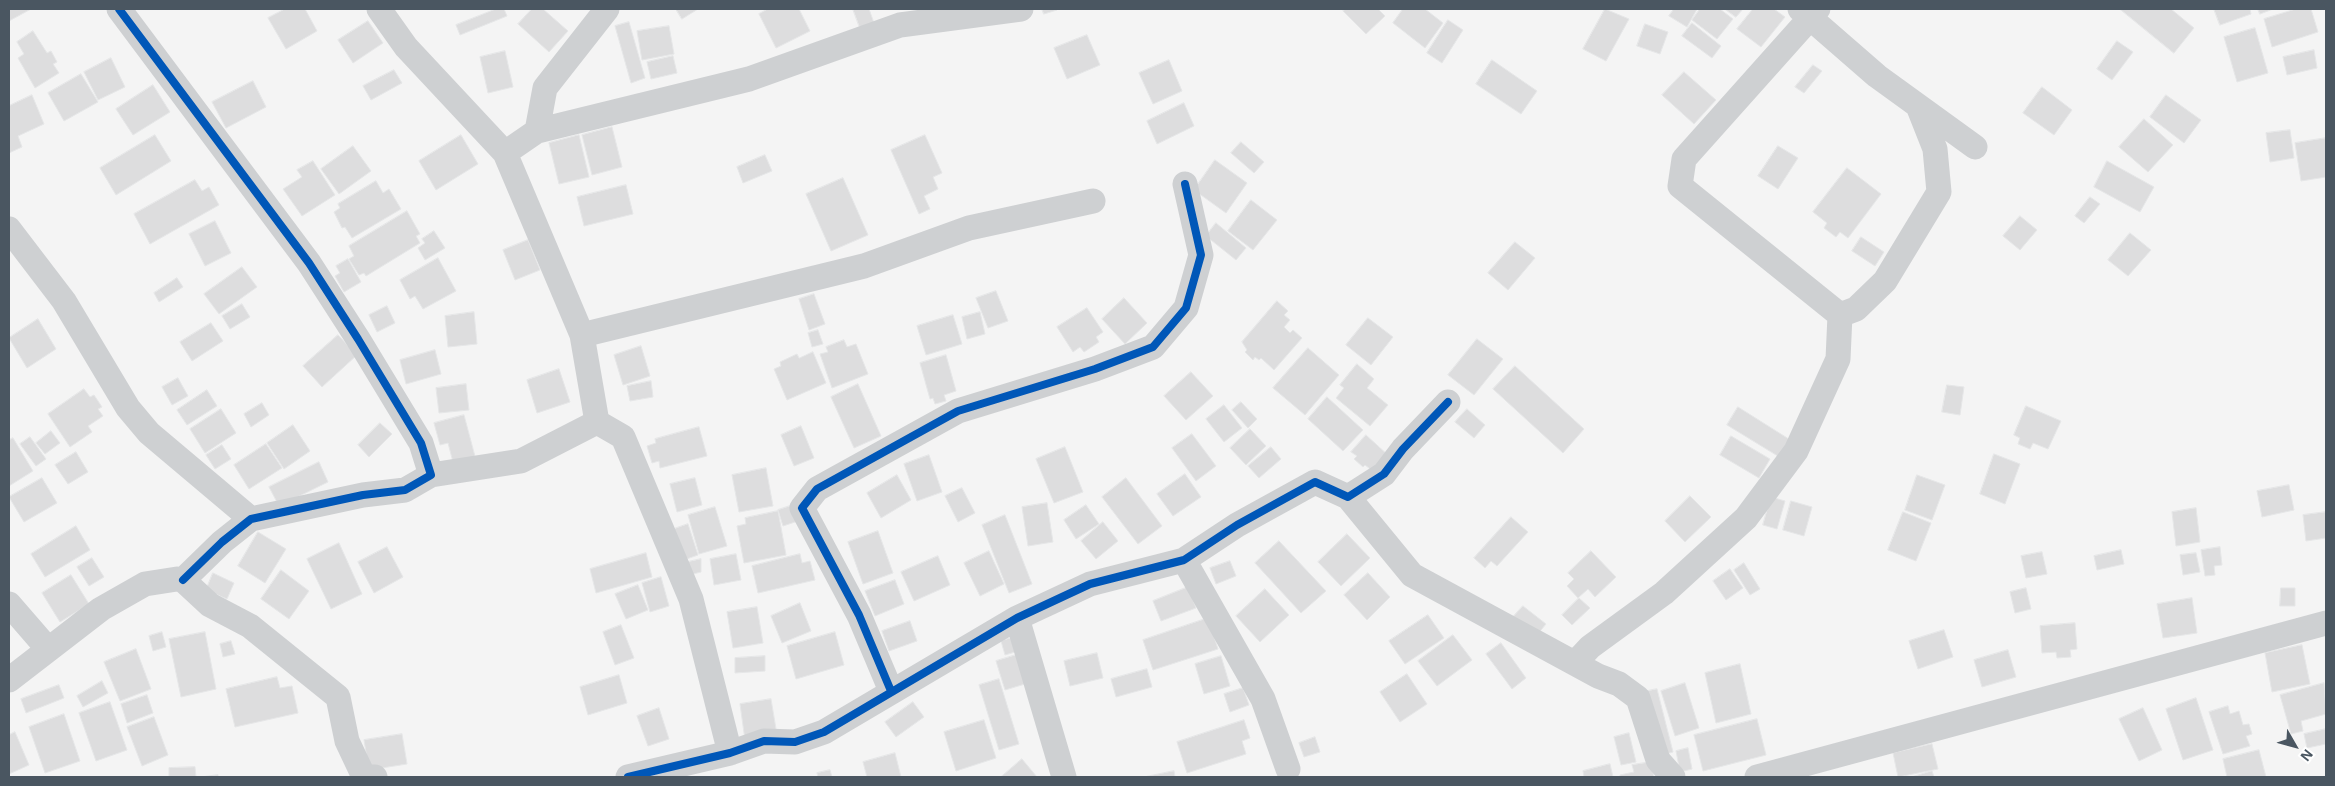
<!DOCTYPE html>
<html>
<head>
<meta charset="utf-8">
<style>
	body { margin:0 }
	#map { position:relative; width:2335px; height:786px; overflow:hidden; background:#f4f4f4; font-family:Helvetica,sans-serif }
	canvas { display:block }
	.frame { position:absolute; inset:0; border:10px solid #4a5661; pointer-events:none }
	.north { position:absolute; left:2270px; top:721px; width:50px; height:50px; -webkit-text-stroke:4px #fff; paint-order:stroke; rotate:128deg; font-size:14px; font-weight:700; line-height:20px; text-align:center; color:#4a5661 }
	.north::after { content:''; display:block; margin:auto; width:18px; height:22px; background:#4a5661; clip-path:polygon(50% 0,100% 100%,50% 72%,0 100%) }
</style>
</head>
<body>
<div id="map">
<canvas width="2335" height="786"></canvas>
<div class="frame"></div>
<div class="north">N</div>
</div>
<script>
const g = document.querySelector('canvas').getContext('2d');
g.lineJoin = 'round';
function paint(path, color) {
  g.fillStyle = color;
  g.fill(path, 'evenodd');
}
function strokePath(path, color, width, dash) {
  g.strokeStyle = color;
  g.lineWidth = width;
  g.lineCap = dash ? 'butt' : 'round';
  g.setLineDash(dash || []);
  g.stroke(path);
}
const building = new Path2D(`
	M9 9H31L9 21Z
	M285 9H305L317 31 286 49 268 18Z
	M496 9H504L507 16 460 35 456 25Z
	M532 9H543L568 31 549 52 518 24Z
	M676 9H698L682 19Z
	M768 9H799L810 31 776 48 759 14Z
	M853 9H869L874 23 860 28Z
	M1042 9H1056L1057 10 1044 14Z
	M1346 9H1378L1385 16 1366 34 1343 11Z
	M1403 9H1425L1443 23 1425 48 1393 23Z
	M1605 9 1629 19 1606 61 1583 49Z
	M1674 9H1697L1687 27 1669 16Z
	M1700 9H1720L1733 19 1717 39 1692 20Z
	M1725 9H1743L1736 17Z
	M1753 9H1774L1785 17 1761 47 1737 29Z
	M2120 9H2171L2194 28 2174 53Z
	M2214 9H2250L2251 14 2220 25Z
	M2258 9H2273L2260 14Z
	M2296 9H2311L2318 32 2272 47 2264 19Z
	M1448 20 1463 30 1442 63 1427 53Z
	M368 21 383 43 353 63 338 40Z
	M629 22 645 78 631 83 615 26Z
	M1692 23 1721 46 1712 58 1682 36Z
	M1645 24 1668 32 1660 54 1637 46Z
	M669 26 674 54 642 60 637 31Z
	M2255 28 2268 73 2237 82 2224 37Z
	M33 31 47 53 51 51 57 62 53 64 59 73 35 88 18 58 24 54 17 42Z
	M1087 35 1100 65 1067 79 1054 48Z
	M2117 41 2133 52 2112 80 2097 69Z
	M2314 50 2317 68 2287 75 2283 57Z
	M505 51 513 87 488 93 480 57Z
	M673 56 677 73 651 79 647 62Z
	M111 58 125 87 98 100 84 72Z
	M1169 60 1182 91 1153 104 1139 73Z
	M1492 60 1537 91 1521 114 1476 84Z
	M1813 65 1822 71 1804 93 1795 87Z
	M394 70 402 83 371 100 363 86Z
	M1684 72 1716 100 1694 124 1662 95Z
	M81 74 98 102 64 121 48 93Z
	M253 81 266 107 226 128 212 102Z
	M153 85 170 112 133 135 116 109Z
	M2042 87 2072 110 2054 135 2023 113Z
	M32 95 44 124 18 136 22 147 9 153V106Z
	M2166 95 2201 120 2184 143 2150 117Z
	M1184 103 1194 126 1157 144 1147 121Z
	M2144 119 2173 145 2148 172 2119 147Z
	M612 127 622 167 592 175 582 135Z
	M2290 130 2294 158 2270 162 2266 133Z
	M155 135 171 161 116 195 100 168Z
	M461 135 478 164 436 190 419 161Z
	M579 135 589 177 559 184 549 143Z
	M925 135 942 173 933 177 938 189 924 196 930 209 919 214 891 150Z
	M2326 138V177L2301 181 2295 143Z
	M1241 142 1264 162 1254 173 1231 153Z
	M353 146 371 171 339 194 321 169Z
	M1778 146 1798 158 1778 189 1758 176Z
	M765 155 772 171 743 183 737 167Z
	M1215 160 1247 183 1226 213 1194 190Z
	M313 161 335 195 302 216 283 189 302 177 297 170Z
	M2107 161 2154 187 2140 212 2094 187Z
	M1847 168 1881 194 1848 238 1840 232 1836 237 1824 228 1827 223 1813 212Z
	M843 178 868 235 831 251 806 194Z
	M195 180 202 191 209 187 219 205 150 244 134 214Z
	M376 181 383 193 389 189 401 209 352 238 345 227 342 228 334 212 340 208 338 204Z
	M626 185 633 214 584 226 577 197Z
	M2090 197 2100 204 2084 223 2075 216Z
	M1251 200 1277 220 1253 250 1228 231Z
	M407 211 420 234 416 236 420 243 366 276 364 273 359 275 349 259 354 256 349 246Z
	M2020 216 2037 230 2020 250 2003 236Z
	M215 221 231 253 205 266 189 234Z
	M1216 223 1246 248 1236 260 1206 236Z
	M434 231 445 248 425 260 418 248 425 243 422 239Z
	M2130 233 2151 250 2128 276 2108 260Z
	M1861 237 1884 252 1875 266 1852 251Z
	M528 240 540 270 515 280 503 250Z
	M1515 242 1535 258 1508 290 1488 273Z
	M438 258 456 291 423 309 415 296 410 299 400 280Z
	M348 259 361 282 344 292 335 276 340 273 336 266Z
	M242 267 257 287 219 314 204 294Z
	M177 278 183 287 159 302 154 293Z
	M996 291 1008 321 988 328 976 298Z
	M814 294 825 324 809 330 799 299Z
	M1124 298 1147 323 1125 344 1102 319Z
	M1277 301 1288 311 1284 315 1290 320 1284 327 1290 333 1293 330 1302 338 1274 370 1261 358 1259 360 1255 357 1253 360 1245 352 1247 350 1242 342Z
	M242 304 250 317 230 329 222 316Z
	M387 306 395 323 377 332 369 315Z
	M1087 308 1103 332 1096 337 1099 342 1084 352 1080 347 1073 352 1057 327Z
	M474 312 477 344 448 347 445 316Z
	M980 312 985 334 967 339 962 317Z
	M953 315 962 344 926 355 917 326Z
	M1368 318 1393 337 1371 365 1346 345Z
	M38 319 56 349 27 368 9 338Z
	M211 323 223 341 192 361 180 342Z
	M818 330 823 344 812 347 808 333Z
	M338 335 357 355 322 387 303 366Z
	M1477 339 1503 359 1474 395 1448 375Z
	M844 340 847 347 856 344 868 374 832 388 820 354 828 352 826 347Z
	M641 346 650 376 623 385 614 355Z
	M1308 348 1339 375 1305 415 1273 388Z
	M435 350 441 374 406 384 400 360Z
	M813 352 826 383 787 400 774 369 781 366 780 362 797 354 799 358Z
	M946 355 956 391 944 395 946 401 935 404 933 398 930 399 920 363Z
	M1357 364 1374 379 1367 388 1388 405 1370 426 1336 398 1344 388 1340 385Z
	M1515 366 1584 429 1563 453 1493 389Z
	M559 369 570 402 537 413 527 380Z
	M1191 372 1213 396 1186 420 1164 396Z
	M178 378 188 396 172 405 162 387Z
	M651 381 653 397 630 401 627 386Z
	M466 384 469 410 439 413 436 388Z
	M858 384 881 436 854 448 831 397Z
	M1947 385 1964 387 1960 415 1942 412Z
	M84 389 90 397 94 395 102 407 98 409 103 416 88 426 92 432 70 447 48 414Z
	M207 390 217 406 187 425 177 410Z
	M1327 397 1363 430 1343 451 1308 419Z
	M1241 402 1257 419 1248 428 1232 410Z
	M262 403 269 415 251 427 244 414Z
	M1224 405 1242 428 1224 442 1206 419Z
	M2026 406 2061 421 2048 449 2033 443 2030 449 2018 444 2020 438 2014 435Z
	M1738 407 1792 441 1781 458 1727 425Z
	M221 409 236 433 205 453 190 429Z
	M1467 409 1485 425 1474 438 1455 422Z
	M464 415 476 460 454 466 448 443 440 445 434 423Z
	M380 423 392 434 369 457 358 445Z
	M293 425 310 451 284 469 267 443Z
	M801 426 814 458 794 466 781 435Z
	M699 427 707 456 660 468 659 461 652 463 647 446 656 443 655 439Z
	M1250 429 1266 446 1246 465 1230 448Z
	M51 431 60 443 45 454 36 443Z
	M1192 434 1216 466 1196 481 1172 448Z
	M1366 435 1389 456 1374 472 1365 465 1363 467 1354 459 1357 456 1351 452Z
	M1731 436 1770 459 1759 478 1720 455Z
	M30 437 46 459 36 466 20 444Z
	M13 438 33 471 9 486V440Z
	M266 444 282 468 249 489 234 465Z
	M222 445 231 459 215 469 206 455Z
	M1065 447 1083 492 1054 503 1036 459Z
	M1271 447 1281 459 1259 478 1248 466Z
	M76 452 88 472 68 484 55 465Z
	M1994 454 2020 464 2005 504 1980 494Z
	M929 455 942 492 917 501 904 464Z
	M319 462 328 482 279 506 269 487Z
	M766 468 773 506 739 512 732 475Z
	M1185 474 1201 497 1173 516 1157 494Z
	M897 475 911 500 881 518 867 493Z
	M1917 475 1945 485 1932 520 1905 510Z
	M42 478 57 503 24 522 9 497Z
	M695 478 702 505 677 512 670 484Z
	M1126 478 1162 526 1138 544 1102 497Z
	M2289 485 2294 510 2262 517 2257 491Z
	M962 488 975 513 958 522 945 496Z
	M1690 496 1711 517 1685 542 1665 521Z
	M1771 497 1785 501 1777 529 1763 525Z
	M1791 501 1812 507 1804 536 1783 530Z
	M1047 503 1053 542 1028 546 1022 507Z
	M793 505 798 521 783 526 778 510Z
	M1086 505 1099 524 1076 539 1064 520Z
	M715 507 727 546 699 554 688 515Z
	M2196 508 2200 542 2176 546 2172 512Z
	M778 511 786 555 744 563 737 526 746 524 745 518Z
	M1903 512 1931 523 1916 561 1888 550Z
	M2326 512V538L2306 541 2303 515Z
	M1005 515 1032 584 1009 593 982 525Z
	M1511 517 1528 532 1497 566 1491 561 1485 568 1474 558Z
	M1103 522 1118 541 1096 559 1081 541Z
	M688 524 698 555 681 561 671 530Z
	M76 526 90 550 45 577 31 554Z
	M878 531 893 573 863 584 848 542Z
	M258 532 286 549 265 583 238 566Z
	M1347 534 1370 558 1341 586 1318 562Z
	M1279 541 1326 591 1301 613 1255 563Z
	M339 543 362 594 331 609 307 559Z
	M387 547 403 577 374 593 358 562Z
	M2220 547 2222 565 2214 566 2215 575 2205 576 2201 550Z
	M2121 550 2124 564 2097 570 2094 556Z
	M989 551 1004 584 980 596 964 563Z
	M1591 551 1616 577 1595 597 1588 589 1578 598 1567 586 1574 579 1568 573Z
	M2042 552 2047 574 2026 578 2021 556Z
	M646 553 652 577 596 593 590 569Z
	M2196 553 2200 572 2183 575 2180 555Z
	M736 554 741 580 714 585 710 559Z
	M800 554 802 563 810 561 815 580 758 593 752 566Z
	M938 556 950 585 914 601 901 572Z
	M92 558 104 577 89 586 77 567Z
	M701 559V572L685 576 683 563Z
	M1230 561 1236 576 1216 584 1210 568Z
	M1744 563 1760 589 1750 595 1734 570Z
	M1730 569 1743 588 1726 600 1713 581Z
	M281 570 309 591 289 619 261 599Z
	M213 573 234 583 227 599 206 590Z
	M1368 573 1390 597 1367 620 1344 595Z
	M71 575 89 604 60 622 42 593Z
	M661 577 669 606 650 612 642 583Z
	M895 580 904 604 875 616 865 591Z
	M638 585 648 610 626 619 615 594Z
	M1188 587 1196 608 1161 621 1153 601Z
	M2026 588 2031 609 2015 613 2010 592Z
	M2281 588H2295V606H2280Z
	M1265 589 1289 615 1260 642 1236 616Z
	M1579 598 1590 608 1572 625 1562 615Z
	M2192 598 2197 633 2163 638 2157 604Z
	M800 603 811 631 782 643 771 616Z
	M1523 606 1546 624 1537 635 1513 617Z
	M757 607 763 643 733 648 727 612Z
	M1428 615 1444 638 1405 664 1389 641Z
	M1208 618 1218 649 1153 670 1143 640Z
	M910 621 917 641 889 651 882 631Z
	M2075 623 2077 649 2070 650 2071 657 2057 658 2056 652 2042 653 2040 626Z
	M621 625 634 658 615 665 603 632Z
	M1944 630 1953 657 1918 669 1909 641Z
	M162 632 166 647 153 651 149 636Z
	M205 632 216 689 181 697 169 639Z
	M835 632 844 665 796 679 787 646Z
	M1453 635 1472 660 1437 686 1418 661Z
	M1011 638 1015 652 1005 655 1001 641Z
	M231 641 235 654 223 657 220 644Z
	M1501 643 1526 678 1512 689 1486 654Z
	M2302 645 2310 684 2272 692 2265 653Z
	M136 649 151 689 120 701 104 662Z
	M2008 650 2016 677 1982 687 1974 660Z
	M1097 653 1103 678 1070 686 1064 661Z
	M1016 655 1025 684 1005 690 996 661Z
	M765 656V671L735 673V658Z
	M1221 656 1230 686 1204 694 1195 664Z
	M1740 664 1751 714 1716 723 1705 673Z
	M1147 669 1152 687 1116 697 1111 679Z
	M1407 674 1427 704 1400 722 1380 692Z
	M619 675 627 703 588 715 580 687Z
	M277 677 280 688 292 686 298 713 235 727 226 689Z
	M999 679 1019 744 999 750 979 685Z
	M102 681 108 693 83 707 77 696Z
	M1685 683 1699 728 1675 736 1661 691Z
	M2324 683 2326 714 2301 721 2303 731 2291 734 2280 695Z
	M59 685 64 698 26 713 21 699Z
	M1243 688 1249 705 1230 712 1224 694Z
	M1657 689 1673 752 1659 756 1643 692Z
	M147 695 153 713 127 723 121 704Z
	M2196 698 2213 750 2183 760 2166 709Z
	M771 699 777 735 745 740 740 704Z
	M110 702 127 750 96 761 79 713Z
	M913 702 924 717 896 737 885 722Z
	M2228 706 2230 714 2239 711 2243 725 2249 724 2252 734 2246 736 2250 746 2223 754 2209 712Z
	M659 708 669 739 648 746 637 716Z
	M2143 708 2162 750 2139 761 2119 719Z
	M64 714 80 761 45 773 29 727Z
	M154 717 168 755 142 766 127 727Z
	M1757 719 1766 755 1703 771 1694 735Z
	M984 720 996 758 956 771 944 732Z
	M1244 720 1250 738 1242 741 1246 754 1187 773 1177 742Z
	M2326 729V744L2307 748 2304 734Z
	M15 732 29 765 9 774V735Z
	M1629 733 1636 762 1621 765 1614 737Z
	M402 734 407 764 369 770 364 740Z
	M1315 737 1320 752 1304 757 1299 743Z
	M1932 744 1938 769 1898 777 1893 753Z
	M1688 748 1692 769 1680 772 1676 751Z
	M2259 750 2266 777H2227L2223 759Z
	M895 753 901 777H867L863 762Z
	M1022 759 1037 777H1001Z
	M1651 762 1654 777H1620V775L1634 772 1632 765Z
	M1610 764 1613 777H1584L1583 771Z
	M195 767 196 777H169V768Z
	M830 770 832 777H818L817 773Z
	M1174 771 1175 777H1144Z
	M1932 771 1934 777H1912Z
	M218 775V777H201Z`);
paint(building, '#ddddde');
strokePath(building, '#e5e6e7', 1);
strokePath(new Path2D(`
	M119 9 309 263 358 339 421 443 431 475 405 490 363 495 251 519 222 542 183 580
	M379 9 406 47 505 153 582 335 597 422
	M1800 9 1877 76 1975 147
	M1818 9 1684 159 1680 186 1840 315 1856 309 1885 281 1939 192 1935 149 1918 106
	M537 131 749 79 900 25 1021 9
	M505 153 537 131 545 88 607 9
	M9 229 64 301 128 408 149 433 251 519
	M582 335 864 266 969 228 1093 201
	M431 475 521 461 597 422 623 437 691 599 730 753
	M1348 497 1412 575 1598 676 1619 684 1638 698 1658 760 1673 777
	M1184 560 1263 699 1288 769
	M9 604 48 649
	M1017 618 1064 777
	M1576 662 1590 647 1664 593 1746 518 1796 451 1838 359 1840 315
	M9 680 101 609 145 584 177 579 183 580 210 605 250 626 338 697 347 741 364 777H375
	M891 691 859 615 802 508 817 489 958 411 1095 369 1153 347 1186 308 1201 255 1185 184
	M628 777 730 753 764 741 795 742 824 732 1017 618 1090 584 1184 560 1237 525 1315 482 1348 497 1384 474 1403 449 1448 402
	M1757 777 2326 623`), '#ced0d2', 25);
strokePath(new Path2D(`
	M119 9 309 263 358 339 421 443 431 475 405 490 363 495 251 519 222 542 183 580
	M891 691 859 615 802 508 817 489 958 411 1095 369 1153 347 1186 308 1201 255 1185 184
	M628 777 730 753 764 741 795 742 824 732 1017 618 1090 584 1184 560 1237 525 1315 482 1348 497 1384 474 1403 449 1448 402`), '#0057b8', 8);
</script>
</body>
</html>
